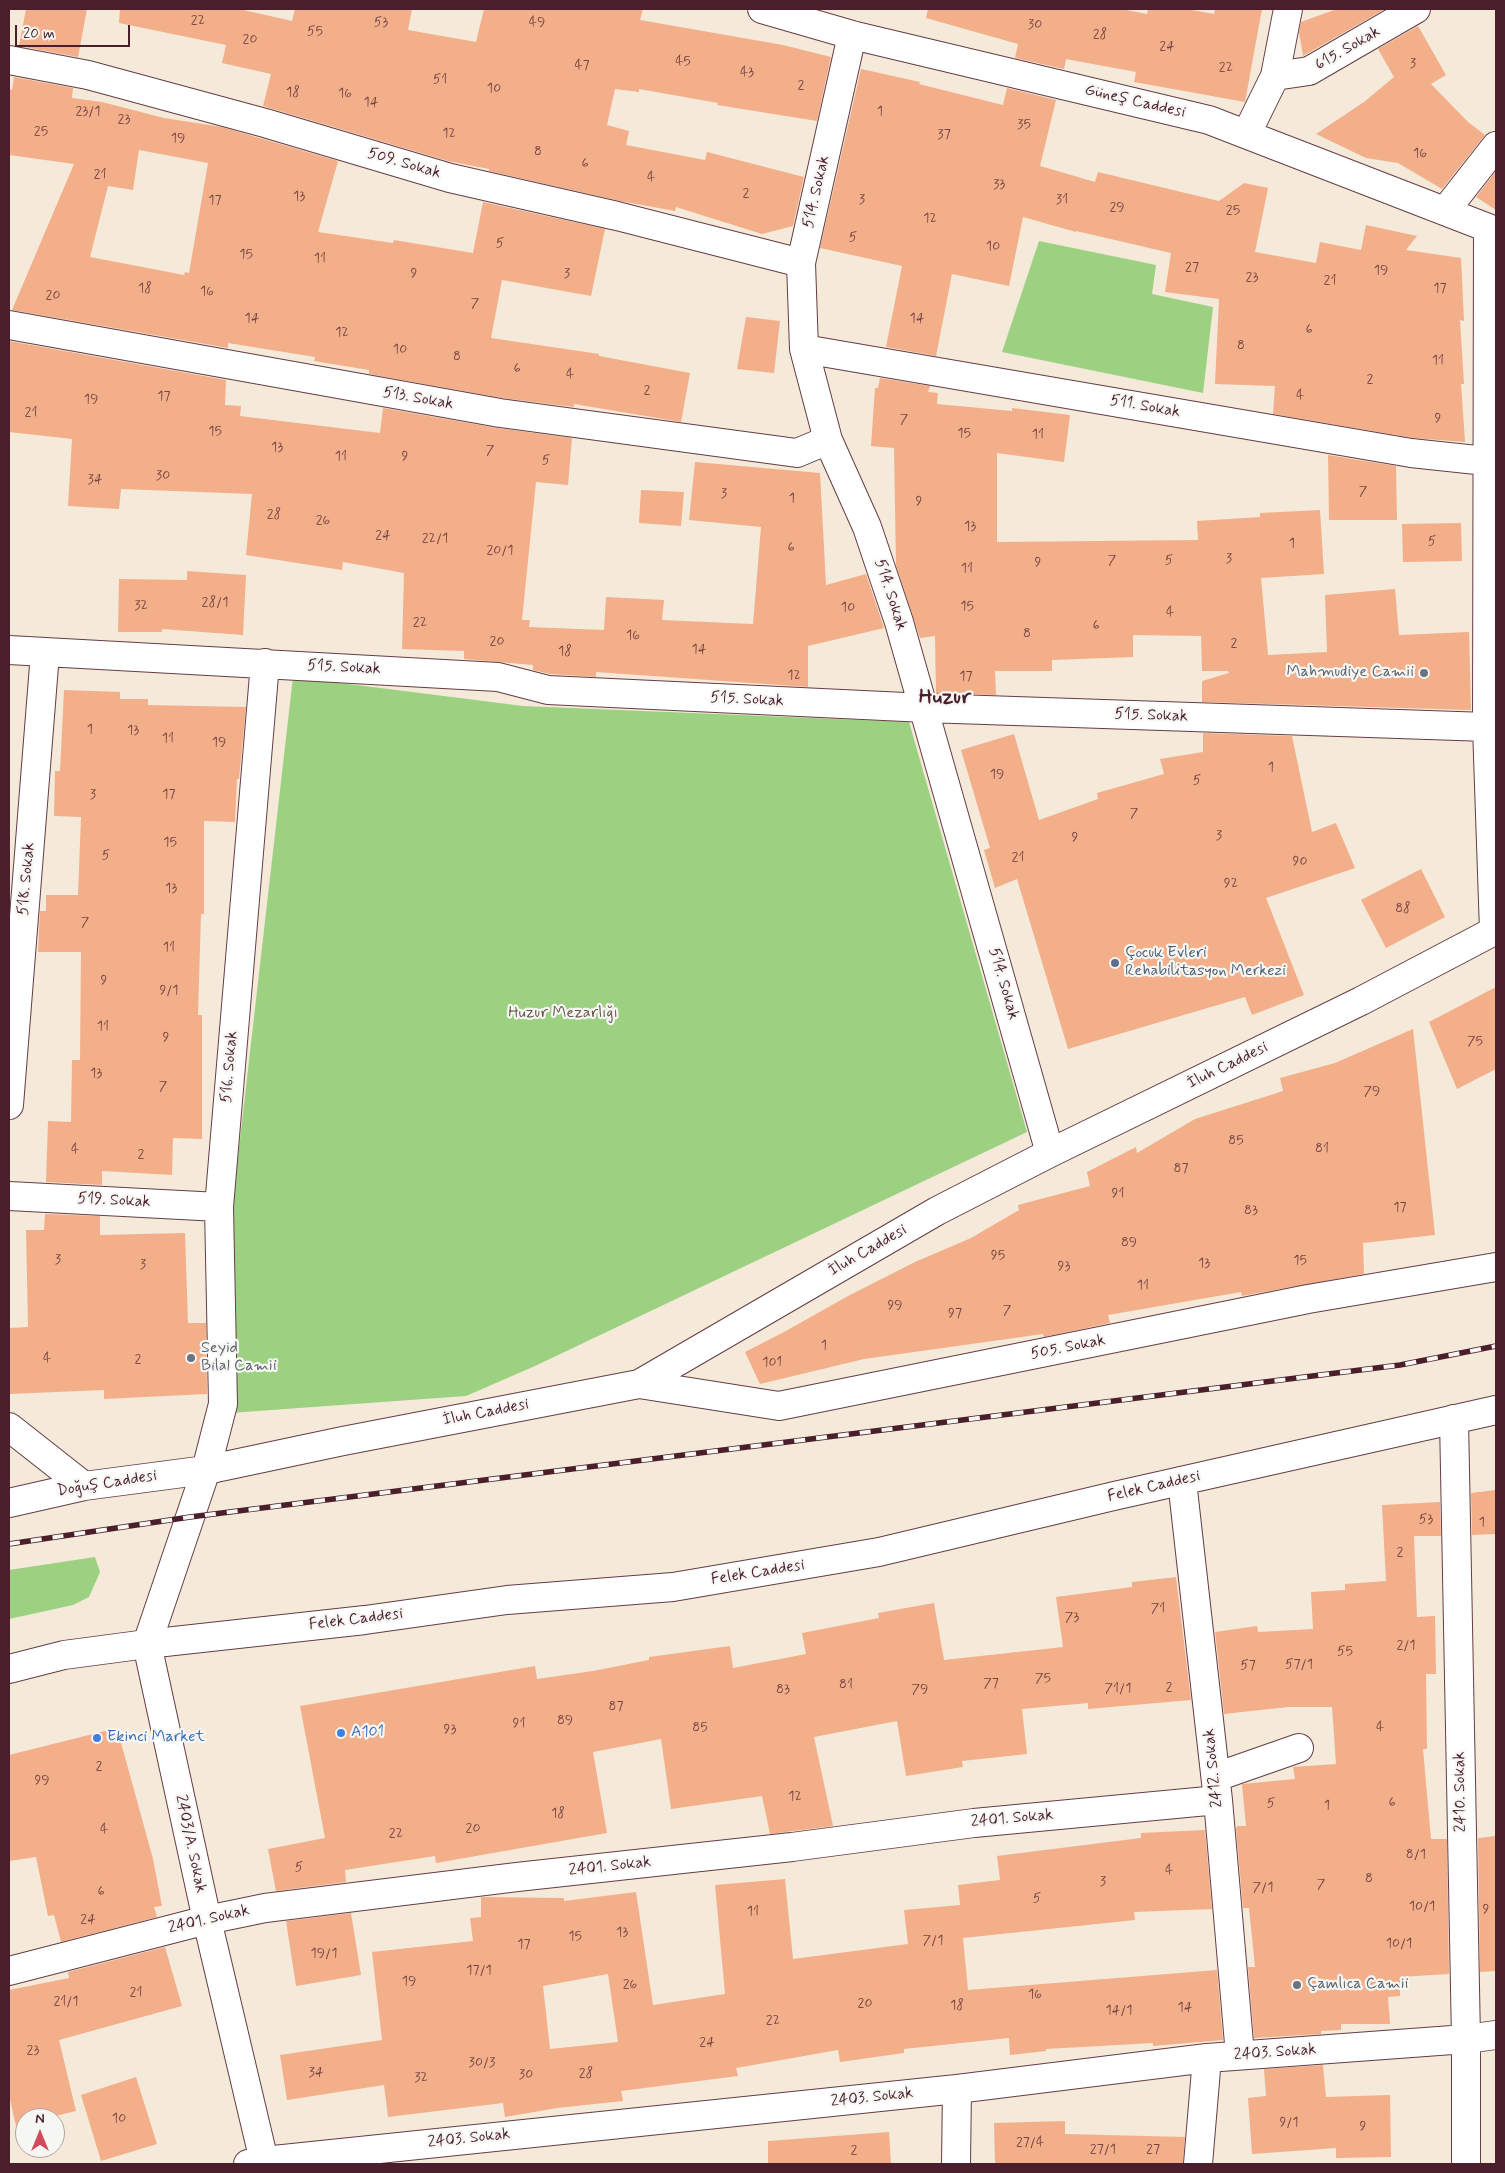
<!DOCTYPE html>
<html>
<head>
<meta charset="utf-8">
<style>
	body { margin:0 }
	#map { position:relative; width:1505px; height:2173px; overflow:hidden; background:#f5e9d9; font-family:Mynerve,sans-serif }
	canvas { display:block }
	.frame { position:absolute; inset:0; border:10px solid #4a1f2b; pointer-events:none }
	.north { position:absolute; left:15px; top:2108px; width:50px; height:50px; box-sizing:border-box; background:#f6f6f2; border:1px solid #b1a0a2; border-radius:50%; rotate:0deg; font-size:14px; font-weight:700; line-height:20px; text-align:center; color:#4a1f2b }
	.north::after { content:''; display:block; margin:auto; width:18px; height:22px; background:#d1495b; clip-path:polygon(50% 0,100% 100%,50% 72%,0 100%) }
	.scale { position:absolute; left:15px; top:25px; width:115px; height:22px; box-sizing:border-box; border:2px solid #4a1f2b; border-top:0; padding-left:6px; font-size:15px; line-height:18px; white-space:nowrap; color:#4a1f2b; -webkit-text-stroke:4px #f6f6f2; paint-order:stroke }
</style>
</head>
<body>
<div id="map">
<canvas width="1505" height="2173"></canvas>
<div class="frame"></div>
<div class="north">N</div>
<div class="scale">20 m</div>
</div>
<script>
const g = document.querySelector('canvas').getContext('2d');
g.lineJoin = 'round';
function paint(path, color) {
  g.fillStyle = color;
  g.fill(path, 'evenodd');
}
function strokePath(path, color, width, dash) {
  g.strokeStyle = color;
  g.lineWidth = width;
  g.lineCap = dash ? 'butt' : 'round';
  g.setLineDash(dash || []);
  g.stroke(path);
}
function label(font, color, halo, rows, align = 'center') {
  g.font = font + ' Mynerve,sans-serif';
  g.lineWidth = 4.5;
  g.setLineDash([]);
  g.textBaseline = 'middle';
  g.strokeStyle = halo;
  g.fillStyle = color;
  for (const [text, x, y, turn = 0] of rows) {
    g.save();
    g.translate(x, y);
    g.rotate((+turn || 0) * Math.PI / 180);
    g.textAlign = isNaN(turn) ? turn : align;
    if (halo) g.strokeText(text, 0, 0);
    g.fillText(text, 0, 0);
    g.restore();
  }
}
paint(new Path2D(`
	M1039 241 1156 265 1152 294 1213 307 1203 393 1002 352Z
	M293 677 523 706 909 722 1027 1132 535 1366 466 1396 230 1413 232 1209Z
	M95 1557 100 1572 89 1597 73 1605 9 1619V1570Z`), '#9cd182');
paint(new Path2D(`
	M26 9H87L78 57 19 46Z
	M120 9H239L292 21 295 9H412L408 30 476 42 484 9H643L640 20 783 45 831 57 817 121 717 105 718 103 639 89V92L615 89 607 125 629 131 626 145 705 160 707 152 804 177 793 226 762 234 676 207 675 211 620 201 489 171V169L448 161 263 106 271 74 222 63 226 45 119 23Z
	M928 9H1121L1147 14 1148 9H1186L1214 14 1215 9H1262L1245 102 1134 82 1136 72 1066 59 1064 69 1015 58 1018 44 926 18Z
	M1337 9H1385L1303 56 1299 32 1301 22Z
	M1418 26 1446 75 1431 84 1468 122 1485 135 1442 189 1398 163 1366 158 1316 134 1364 102 1394 77 1378 49Z
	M861 69 920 82 919 84 1003 105 1007 88 1056 100 1040 166 1095 182 1098 172 1219 201 1244 183 1268 188 1255 252 1316 263 1320 242 1361 250 1366 225 1417 236 1406 250 1461 258 1464 321 1460 320 1464 384H1461L1465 442 1413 438 1273 414 1275 386 1215 384 1219 299 1165 292 1171 253 1076 231V232L1023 217 1009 286 952 274 936 356 886 347 902 266 820 248Z
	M14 77 73 88 72 98 102 102 164 118 222 127 338 161 318 232 393 243 394 240 473 253 483 202 605 229 591 296 502 280 491 338 599 354V356L690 373 681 422 574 404V407L502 398 369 374V370L314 361 315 357 228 343V348L12 310 74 164 9 155V89L12 90ZM139 150 208 163 189 273 185 272 184 275 90 257 108 186 133 190Z
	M1496 171V210L1476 197Z
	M746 317 780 321 774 373 737 369Z
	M9 341 226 380 225 405 241 406 240 416 380 433 383 408 497 428 572 438 568 485 536 482 522 620H530L529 627 604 630 606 597 664 600 662 620 753 624 761 527 689 520 695 462 820 473 826 585 866 574 884 628 808 646V687L596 672V677L550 674 533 670V665L464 659V651L402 649 404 573 343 562 342 570 246 555 252 494 121 489 119 509 68 506 72 439 9 432Z
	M880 378 930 386 928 392 938 393 937 404 1012 411V408L1070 415 1064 462 997 453V542L1198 540 1197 521 1260 517V513L1320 510 1324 574 1261 578 1268 655 1327 652 1325 595 1395 589 1399 635 1469 632 1471 710 1202 702V681L1229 673 1228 671H1202L1201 636 1133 635V657L1052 660V671H995L996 695 936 693 935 636 920 638 896 565 894 448 871 446 875 388H878Z
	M1328 455 1396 466 1397 520H1329Z
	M641 490 684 492 681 526 639 523Z
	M1461 523 1462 561 1403 562 1402 524Z
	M187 571 246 575 243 635 162 629V632H118L119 579 187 580Z
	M64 690 120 692V699H148V705L246 707 239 779H237L235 822 204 821V914H201L198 1015H202V1139L173 1138 172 1175 102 1171V1185L46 1182 48 1121 71 1122 72 1060H80L81 952H38L40 911H46V895H78L81 817 54 816 55 771H60Z
	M1203 733 1292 736 1312 832 1336 823 1355 868 1266 898 1304 995 1252 1015 1245 997 1068 1049 1017 879 995 888 984 850 990 848 961 750 1014 734 1039 820 1098 799 1097 793 1164 774 1160 759 1203 752Z
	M1421 869 1445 917 1386 948 1361 900Z
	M1496 987V1069L1457 1089 1429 1022Z
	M1413 1029 1435 1235 1363 1243 1364 1274 1253 1294 1242 1296 1241 1292 1108 1315 1110 1323 1044 1337 1043 1334 864 1359 760 1384 745 1352 784 1332 848 1296 915 1262 971 1238 1019 1210 1018 1205 1090 1186 1087 1172 1136 1147 1137 1153 1195 1119 1283 1091 1280 1078 1335 1063Z
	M45 1214 100 1216V1235L185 1233 188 1323H206L207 1394 104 1399V1390L9 1394V1328L28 1327 26 1230H44Z
	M1496 1490V1534L1472 1535 1471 1493Z
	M1440 1502 1441 1536H1414L1417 1617 1435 1616 1436 1674H1426L1427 1749H1423L1431 1839H1447L1449 1974 1400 1977V1996L1388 1997 1390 2024H1341V2030L1321 2031V2034L1254 2038 1248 1967H1255L1249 1908H1243L1236 1829 1237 1826H1246L1242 1784 1295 1779 1293 1767 1336 1764 1332 1707H1288L1224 1714 1215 1632 1257 1626 1258 1632 1313 1629 1311 1592 1345 1590V1584L1386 1581 1382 1505Z
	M1176 1577 1191 1700 1088 1709V1703L1022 1709 1027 1754 962 1761 963 1767 906 1776 897 1721 814 1737 833 1826 770 1834 762 1796 671 1809 661 1739 593 1752 607 1833 436 1863 435 1856 345 1870 346 1882 276 1891 268 1849 325 1838 300 1706 535 1666 537 1679 593 1671 649 1660V1657L730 1646 733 1668 806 1654 802 1633 879 1618 878 1613 934 1603 944 1660 1063 1647 1056 1597 1132 1587V1582Z
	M117 1728 153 1859 162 1906 154 1907 157 1917 61 1942 54 1915 48 1916 36 1857 9 1861V1755Z
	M1205 1830 1212 1909 1134 1912 1135 1920 963 1938 968 1990 1217 1970 1223 2040 1153 2046V2043L1046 2049V2051L1010 2055 1009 2038 904 2049V2053L840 2062 838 2050 736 2068 738 2076 621 2091 623 2101 557 2108 505 2117 503 2103 388 2117 384 2085 287 2100 280 2055 382 2040 372 1952 473 1941 470 1918 481 1917V1897L564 1898V1901L636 1892 653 2005 725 1994 715 1885 785 1879 793 1959 908 1944 904 1910 960 1905 958 1885 1000 1880 997 1856 1141 1838V1833ZM608 1974 618 2042 550 2049 543 1986Z
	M1496 1836V1971L1480 1972 1478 1838Z
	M351 1913 361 1975 296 1986 286 1921Z
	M165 1947 182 2006 59 2040 76 2111 47 2118H25V2123L16 2126 9 2095V1990L69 1978 68 1972Z
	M1323 2065 1326 2097 1390 2095 1391 2157 1336 2158V2148L1252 2154 1248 2098 1266 2096 1264 2069Z
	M136 2077 157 2144 101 2161 81 2095Z
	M1065 2121V2134L1185 2137 1183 2164H995L994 2123Z
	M889 2132 891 2164H768V2141Z`), '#f2af8a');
const minor = new Path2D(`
	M762 9 852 35 1209 120 1496 231
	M852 35 801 263 804 349 828 440 867 527 899 622 1050 1153
	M9 60 88 75 265 123 450 178 617 216 801 263
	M1275 76 1309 71 1416 9
	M1247 133 1275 76 1288 9
	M1445 211 1496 146
	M1488 228 1487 727 1494 931
	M9 325 500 413 797 453 828 440
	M804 349 1411 453 1486 461
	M9 650 498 677 548 690 926 708 1487 727
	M9 1105 45 653
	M9 1196 219 1207
	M639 1384 779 1406 1308 1299 1496 1267
	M1454 1419 1466 2039V2164
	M9 1427 84 1486
	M1182 1481 1218 1800 1240 2055
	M9 1503 84 1486 206 1470 343 1441 639 1384 937 1211 1050 1153 1361 1001 1496 930
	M1216 1777 1299 1748
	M9 1971 207 1920 265 1908 517 1877 792 1847 974 1823 1218 1800
	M264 2161 207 1920 147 1644 206 1470 223 1404 219 1207 265 663
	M248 2164 264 2161 957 2089 1207 2058 1466 2039 1496 2035
	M956 2164 957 2089
	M1198 2164 1207 2058`);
const major = new Path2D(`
	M9 1669 64 1655 147 1644 365 1620 507 1600 673 1587 879 1552 1114 1496 1496 1410`);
strokePath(minor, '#643d45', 30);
strokePath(major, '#643d45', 30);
strokePath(minor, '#fff', 28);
strokePath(major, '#fff', 28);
const rail = new Path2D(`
	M9 1544 190 1517 1400 1365 1496 1346`);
strokePath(rail, '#4a1f2b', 5.5);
strokePath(rail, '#f6f6f2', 4, [11]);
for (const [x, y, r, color] of [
	[1424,673,5,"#6b7280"],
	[1115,963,5,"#5c6f8a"],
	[191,1358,5,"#6b7280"],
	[341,1733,5,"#3f7fe0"],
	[97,1738,5,"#3f7fe0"],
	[1297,1985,5,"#6b7280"]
]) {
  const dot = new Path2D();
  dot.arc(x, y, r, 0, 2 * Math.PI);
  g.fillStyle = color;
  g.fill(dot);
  strokePath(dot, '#f6f6f2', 2);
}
label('14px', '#744343', null, [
	["22",198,21],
	["53",381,23],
	["49",537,23],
	["30",1035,25],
	["55",315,32],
	["28",1100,35],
	["20",250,40],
	["24",1167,47],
	["45",683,62],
	["3",1413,64],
	["47",582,66],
	["22",1226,68],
	["43",747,73],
	["51",440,80],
	["2",801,86],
	["10",494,89],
	["18",293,93],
	["16",345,94],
	["14",371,103],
	["23/1",88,112],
	["1",880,112],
	["23",124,120],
	["35",1024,125],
	["25",41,132],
	["12",449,134],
	["37",944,135],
	["19",178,139],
	["8",538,152],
	["16",1420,154],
	["6",585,164],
	["21",100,175],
	["4",651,178],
	["33",999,185],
	["2",746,194],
	["13",299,197],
	["3",862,200],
	["31",1062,200],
	["17",215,201],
	["29",1117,208],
	["25",1233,211],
	["12",930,219],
	["5",853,238],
	["5",500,244],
	["10",993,247],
	["15",246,255],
	["11",320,259],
	["27",1192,268],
	["19",1381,271],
	["9",414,274],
	["3",567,274],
	["23",1252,278],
	["21",1330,281],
	["18",145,289],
	["17",1440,289],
	["16",207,292],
	["20",53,296],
	["7",475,304],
	["14",252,319],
	["14",917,319],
	["6",1309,330],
	["12",342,333],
	["8",1241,346],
	["10",400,350],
	["8",457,357],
	["11",1438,361],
	["6",517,369],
	["4",570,375],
	["2",1370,380],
	["2",647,391],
	["4",1300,396],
	["17",164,397],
	["19",91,400],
	["21",31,413],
	["9",1438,419],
	["7",904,420],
	["15",215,432],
	["15",964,434],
	["11",1038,435],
	["13",277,448],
	["7",490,451],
	["11",341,457],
	["9",405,457],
	["5",546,461],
	["30",163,476],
	["34",95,480],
	["7",1363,492],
	["3",724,494],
	["1",792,499],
	["9",919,502],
	["28",274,515],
	["26",323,521],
	["13",970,527],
	["24",383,536],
	["22/1",435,539],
	["5",1432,542],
	["1",1292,544],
	["6",791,548],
	["20/1",500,551],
	["3",1229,559],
	["7",1112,561],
	["5",1169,561],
	["9",1038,563],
	["11",967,569],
	["28/1",215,603],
	["32",141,606],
	["15",967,607],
	["10",848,608],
	["4",1170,613],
	["22",420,623],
	["6",1096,626],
	["8",1027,634],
	["16",633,636],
	["20",497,642],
	["2",1234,644],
	["14",699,650],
	["18",565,652],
	["12",794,676],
	["17",966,677],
	["1",90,730],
	["13",133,731],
	["11",168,739],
	["19",219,743],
	["1",1271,768],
	["19",997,775],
	["5",1197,781],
	["3",93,795],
	["17",169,795],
	["7",1134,814],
	["3",1219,836],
	["9",1075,838],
	["15",170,843],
	["5",106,856],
	["21",1018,858],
	["90",1300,862],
	["92",1231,884],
	["13",171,889],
	["88",1403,909],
	["7",85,923],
	["11",169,948],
	["9",104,981],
	["9/1",169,991],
	["11",103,1027],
	["9",166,1038],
	["75",1475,1042],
	["13",96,1074],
	["7",163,1087],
	["79",1372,1092],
	["85",1236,1141],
	["81",1322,1149],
	["4",75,1150],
	["2",141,1155],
	["87",1181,1169],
	["91",1118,1194],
	["17",1400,1208],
	["83",1251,1211],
	["89",1129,1243],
	["95",998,1256],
	["3",58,1260],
	["15",1300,1261],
	["13",1204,1264],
	["3",143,1265],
	["93",1064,1267],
	["11",1143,1286],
	["99",895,1306],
	["7",1007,1311],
	["97",955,1314],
	["1",824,1346],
	["4",47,1359],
	["2",138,1360],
	["101",772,1363],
	["53",1426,1520],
	["1",1482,1523],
	["2",1400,1553],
	["71",1158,1609],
	["73",1072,1618],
	["2/1",1406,1646],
	["55",1345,1652],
	["57/1",1299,1665],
	["57",1248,1666],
	["75",1043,1679],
	["77",991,1684],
	["81",846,1685],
	["2",1169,1688],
	["71/1",1118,1689],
	["83",783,1690],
	["79",920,1690],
	["87",616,1707],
	["89",565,1721],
	["91",519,1724],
	["85",700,1728],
	["4",1380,1728],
	["93",450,1730],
	["2",99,1767],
	["99",42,1781],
	["12",795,1797],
	["6",1392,1803],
	["5",1271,1804],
	["1",1327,1806],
	["18",558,1814],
	["20",473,1829],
	["4",104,1830],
	["22",396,1834],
	["8/1",1416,1855],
	["5",299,1868],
	["4",1169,1871],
	["8",1369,1879],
	["3",1103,1882],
	["7",1321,1885],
	["7/1",1263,1888],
	["6",101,1892],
	["5",1037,1899],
	["10/1",1422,1907],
	["9",1486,1910],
	["11",753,1912],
	["24",88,1920],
	["13",622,1933],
	["15",575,1937],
	["7/1",933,1941],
	["10/1",1399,1944],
	["17",524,1945],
	["19/1",324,1954],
	["17/1",479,1971],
	["19",409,1982],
	["26",630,1985],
	["21",136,1993],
	["16",1035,1995],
	["21/1",66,2002],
	["20",865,2004],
	["18",957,2006],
	["14",1185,2008],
	["14/1",1119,2011],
	["22",773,2021],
	["24",707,2043],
	["23",33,2051],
	["30/3",482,2063],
	["34",316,2073],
	["28",586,2074],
	["30",526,2075],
	["32",421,2078],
	["10",119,2119],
	["9/1",1289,2123],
	["9",1363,2127],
	["27/4",1030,2143],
	["27/1",1103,2150],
	["27",1153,2150],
	["2",854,2151]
]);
label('16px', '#4a1f2b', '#f6f6f2', [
	["615. Sokak",1348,49,-30],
	["Güneş Caddesi",1135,102,13],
	["509. Sokak",404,164,16],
	["514. Sokak",817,192,-77],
	["513. Sokak",418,399,10],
	["511. Sokak",1145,407,10],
	["514. Sokak",890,595,72],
	["515. Sokak",344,668,3],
	["515. Sokak",747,700,3],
	["515. Sokak",1151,716,2],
	["518. Sokak",27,879,-85],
	["514. Sokak",1003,984,74],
	["İluh Caddesi",1228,1066,-26],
	["516. Sokak",230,1067,-85],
	["519. Sokak",114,1201,3],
	["İluh Caddesi",868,1251,-30],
	["505. Sokak",1068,1348,-11],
	["İluh Caddesi",486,1413,-11],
	["Doğuş Caddesi",107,1484,-9],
	["Felek Caddesi",1154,1487,-13],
	["Felek Caddesi",758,1573,-9],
	["Felek Caddesi",356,1620,-7],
	["2412. Sokak",1214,1768,-96],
	["2410. Sokak",1461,1792,-91],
	["2401. Sokak",1012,1819,-5],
	["2403/A. Sokak",190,1844,78],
	["2401. Sokak",610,1867,-6],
	["2401. Sokak",209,1920,-13],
	["2403. Sokak",1275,2053,-4],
	["2403. Sokak",872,2098,-6],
	["2403. Sokak",469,2139,-6]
]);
label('16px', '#5b616d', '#f6f6f2', [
	["Mahmudiye Camii",1414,673,"right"],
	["Seyid",201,1349],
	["Bilal Camii",201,1367],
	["Çamlıca Camii",1307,1985]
], 'left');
label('16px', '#4e5e75', '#f6f6f2', [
	["Çocuk Evleri",1125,954],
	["Rehabilitasyon Merkezi",1125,972]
], 'left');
label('16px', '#635445', '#f6f6f2', [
	["Huzur Mezarlığı",563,1014]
]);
label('16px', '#366cbe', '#f6f6f2', [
	["A101",351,1733],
	["Ekinci Market",107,1738]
], 'left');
label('bold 21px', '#4a1f2b', '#f6f6f2', [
	["Huzur",945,699]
]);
</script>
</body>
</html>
